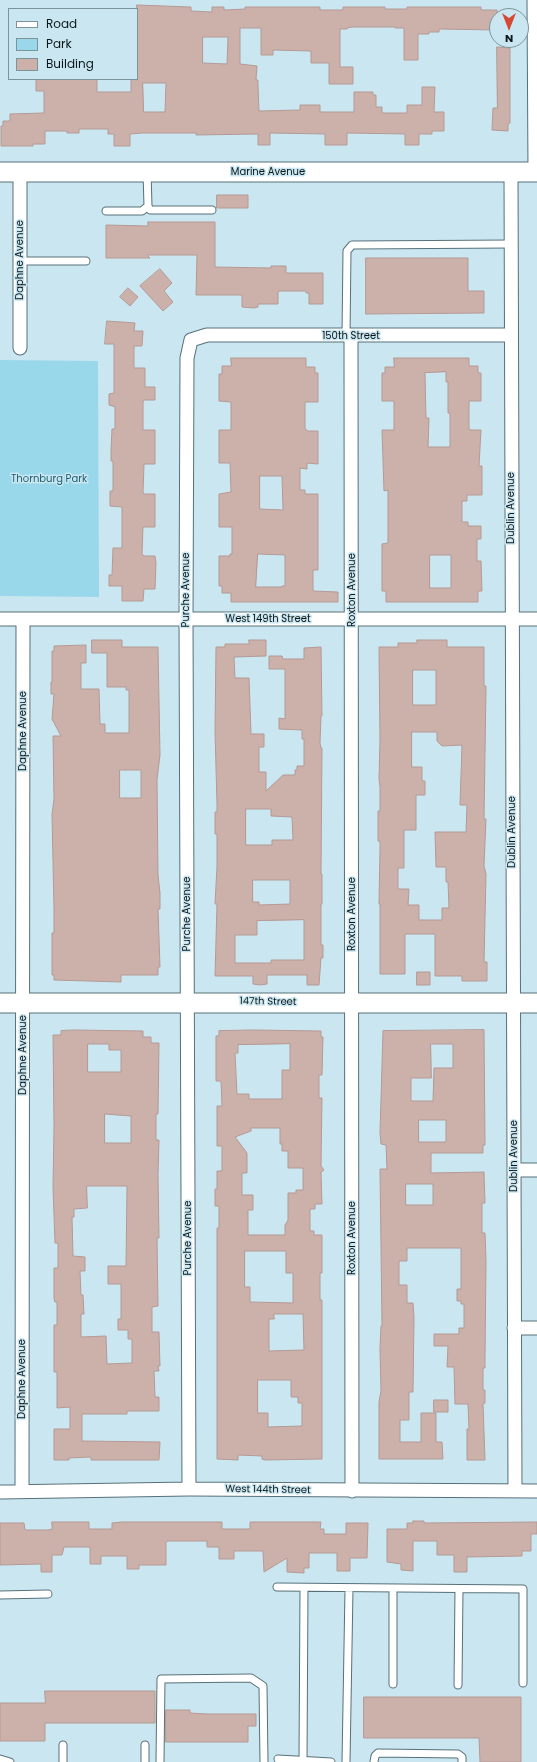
<!DOCTYPE html>
<html>
<head>
<meta charset="utf-8">
<style>
	body { margin:0 }
	#map { position:relative; width:537px; height:1762px; overflow:hidden; background:#cae7f1; font-family:Poppins,sans-serif }
	canvas { display:block }
	.legend { position:absolute; left:8px; top:8px; width:130px; height:72px; box-sizing:border-box; background:#cae7f1; border:1px solid #7e949b; margin:0; padding:5px 7px; list-style:none; font-size:12px; color:#0d181b }
	.legend li { display:flex; align-items:center; gap:8px; height:20px }
	.legend b { width:20px; border:1px solid #7e949b }
	.north { position:absolute; left:489px; top:8px; width:40px; height:40px; box-sizing:border-box; background:#cae7f1; border:1px solid #7e949b; border-radius:50%; rotate:180deg; font-size:11px; font-weight:700; line-height:16px; text-align:center; color:#0d181b }
	.north::after { content:''; display:block; margin:auto; width:14px; height:18px; background:#d54935; clip-path:polygon(50% 0,100% 100%,50% 72%,0 100%) }
</style>
</head>
<body>
<div id="map">
<canvas width="537" height="1762"></canvas>
<ul class="legend">
<li><b style="height:5px;background:#fff"></b>Road</li>
<li><b style="height:11px;background:#99d7eb"></b>Park</li>
<li><b style="height:11px;background:#ccb1ab"></b>Building</li>
</ul>
<div class="north">N</div>
</div>
<script>
const g = document.querySelector('canvas').getContext('2d');
g.lineJoin = 'round';
function paint(path, color) {
  g.fillStyle = color;
  g.fill(path, 'evenodd');
}
function strokePath(path, color, width, dash) {
  g.strokeStyle = color;
  g.lineWidth = width;
  g.lineCap = dash ? 'butt' : 'round';
  g.setLineDash(dash || []);
  g.stroke(path);
}
function label(font, color, halo, rows, align = 'center') {
  g.font = font + ' Poppins,sans-serif';
  g.lineWidth = 3;
  g.setLineDash([]);
  g.textBaseline = 'middle';
  g.strokeStyle = halo;
  g.fillStyle = color;
  for (const [text, x, y, turn = 0] of rows) {
    g.save();
    g.translate(x, y);
    g.rotate((+turn || 0) * Math.PI / 180);
    g.textAlign = isNaN(turn) ? turn : align;
    if (halo) g.strokeText(text, 0, 0);
    g.fillText(text, 0, 0);
    g.restore();
  }
}
paint(new Path2D(`
	M0 360 98 361 99 597 0 596Z`), '#99d7eb');
const building = new Path2D(`
	M137 5 191 7V11L212 12V7H224V10L245 9V7H320V10H343V7H385V9H407V7H481V10H497V30L439 29V32H429V34H418V60H404V28H395V27H352L347 28V29H340V67H353V84H329V63H311V51L273 50V55H261V28H240V64L257 66 256 80H258V85L259 111 300 110V105H320V112H354V92H373V95H376V107H382V113H407V105H422V87H435L434 112H444V131H432V134H419V145H405V134L347 133V145H325V134L270 133V145H258V134L196 135V133H142L130 134V146H114V134H108V129H79V133H67V131H45V144H33V146H1V126H3V121H10V114L44 113V91H36V79H97V92H131V79H137ZM203 37H228L227 64 203 63ZM143 83H166L165 112H144Z
	M497 47 510 48V123L508 124V131L492 130 493 108H497Z
	M217 195H248V208H217Z
	M148 222H215V267L271 268V266H286V273H323V304H309V293H306V291H280L278 292V304H258V307L254 308 242 307V295H196L197 255H147L150 258H106V225L148 226Z
	M366 258H468V291H484V313L366 314Z
	M160 269 172 283 164 291 173 302 163 311 140 286Z
	M128 288 138 297 130 306 120 297Z
	M107 321 135 323 134 331H143L142 346H134V368H145V387H155V400H144L143 402V430H155V464H144L143 492 144 494H155V527H143L142 554 144 556H155L156 563 155 589H144L143 601H122V586H109V575H112L113 548H122V507L110 506V491H113V461H111V450L112 429H115V407L109 405V394L114 393V344H105Z
	M231 358H306V367H315V373H318V402H305V428L307 431H318V464L307 463V469L300 468V490H305V494H318V570H313V591L338 592V602H231V593H222V586H219V556H230V554H232V527H219V494L231 492 230 463H219V430H231V402L219 401V374H222V366H231ZM260 476H282L283 510 260 509ZM258 554 285 555V586H282V587H256Z
	M394 358H469V366H478V373H481V401H469V428L470 430H481L479 466H482V495H467V501H462V522H468V526H481V539H477V561H481L482 591H478V602H386V591H382V544L388 543V490L384 491 382 430H394V401H382V373H385V367H394ZM446 372V382H448V413H450V447H428L429 418H426L425 373ZM430 555H451V588H430Z
	M92 640H122V647H158L160 755 157 780 158 875 160 893V909H158L160 967H158V975H121V982L54 980V975H52V933H54V909L52 815 54 799 53 736H61L52 719 54 694H51V682H52V651H54V646L86 645V663H81V689H99L100 724H105V733H129V690H126V687H107V653H92ZM120 770H141V798H120Z
	M249 640H266V656L234 657 235 678H249L251 734H264V747H259V772H266V791L283 775H295V770H297V766H304V739H302V730L279 729V718L285 719V669H269V656H282L283 659H304V648L321 647 322 716H321L320 743 321 748H322L321 874H322V904H321V945H323V958H321L319 985H307V975H267V984L260 985 253 984V976H215L217 904H215L217 867V834H215V812H217V804L215 731 216 647H225V644H249ZM246 809H271V816L292 817 293 840H272V845H246ZM253 880H290V904L259 905V902H253ZM304 920V960H271V963H235V935H257V921Z
	M417 640H447V647H484V686H486L484 819H486L484 866 486 874 484 962H487V981H462V976H435V934H405V974H380V904H379L380 849V841H378V811H380V787L379 779 380 741 379 647H398V643H417ZM413 670H436V705H413ZM412 732H437V741L442 746 462 745 460 805H467L466 832H435L436 867H446V882H448L449 908H442V920H419V905H408L409 889H398V868H404V830H416V795H425V781H422V767H412Z
	M417 972H430V985H417Z
	M74 1030 143 1031V1037H151V1043H159L158 1114H156V1140H159L158 1174 159 1238H157L158 1306 152 1307V1332H159L160 1366H158L159 1371H154L155 1397H159V1411H127V1414H82V1441L160 1442 159 1460H91V1457L69 1458V1460H54V1429H70V1407L57 1408V1372H54V1325H57V1302H55L54 1298V1268H58V1243H55L53 1187 54 1126 53 1035H61V1031ZM88 1044H109V1050H121V1072H88ZM105 1114 131 1116V1143H105ZM87 1186H127L126 1266H108V1284H121V1319H118V1330H128V1339H132V1363L107 1364 106 1336 81 1337V1314H84L83 1295H81L80 1271H85V1257L73 1256 72 1217H74V1209L87 1208Z
	M254 1030 321 1031V1037H323L322 1075H319V1098H322L321 1166 324 1170 321 1172 322 1204H315V1209H310V1231H314V1235H322V1273H320V1300H322V1459L265 1460 262 1459V1456L238 1455V1460L217 1459V1228H219V1206H215V1189H217V1171H222V1146H217V1106H222L221 1081H216V1036H219V1031ZM290 1044V1070H282V1099H249V1094H237L235 1053H238V1045ZM251 1128H280V1144H282V1151H288V1168H303V1190H296V1193H288V1220L285 1225V1235H248V1210H253V1195H242V1173H247V1153L235 1137 251 1131ZM245 1251H286V1273H293V1303L250 1302V1287H245ZM274 1314H303L304 1350 269 1351V1319H274ZM258 1380H291V1397H298V1403H302V1426L268 1427V1413H258Z
	M484 1030 485 1145H483V1153H431V1173L484 1172 485 1203H482V1233H485L486 1261 485 1357V1368H483V1390H485V1403L483 1404 485 1460H467V1429H469L468 1404H455L454 1367H447L448 1346H434V1334H459V1328H464V1304H461V1301H457V1289H461V1248H407V1261H399V1285H407V1303H413L414 1317 413 1392H409V1420H400V1442H421V1413H436V1442H442L443 1459H379V1402L381 1391 380 1349 381 1326H382L380 1169H387L386 1145 381 1144 380 1133 383 1031ZM431 1044H453V1068H434L433 1101H411V1078H431ZM419 1120H446V1142H419ZM406 1184H433V1205H406Z
	M434 1400H448V1412H434Z
	M413 1521H424V1523L537 1522V1534H531V1551H522V1556L467 1557V1572H454V1555H437V1541H413V1571L401 1570V1564L387 1562V1529H407V1523H413Z
	M52 1522H89V1529H112V1523L122 1522H222V1529H250V1522H321L320 1529H324V1534H346V1523H368L367 1558H350V1571H337V1553H309V1568H304V1573L287 1572V1558L264 1572 263 1551H234V1559H219V1547H207V1541H168L166 1542V1565H139V1569H127V1556H101V1564H90V1547H64L62 1555H52V1572H41V1564L0 1565V1523H24L25 1530H48L52 1529Z
	M45 1691H155V1723H45V1741H0V1703H45Z
	M364 1697H521V1762H480L479 1738H364Z
	M166 1710H190V1713L208 1714H256V1726H248V1742H166Z`);
paint(building, '#ccb1ab');
strokePath(building, '#b49994', 1);
const lane = new Path2D(`
	M147 172 148 206 150 210H212
	M106 211H142L148 206
	M20 261H86
	M346 336 347 251 352 245 511 244
	M277 1587 523 1589V1683
	M393 1589V1684
	M0 1595 48 1594
	M458 1685 459 1589
	M63 1745V1762
	M0 1759 10 1762
	M278 1759 331 1762
	M303 1760 304 1588
	M145 1762V1745
	M160 1762 161 1679 251 1678 263 1686 264 1762
	M346 1762 349 1589
	M374 1762 375 1756 378 1753 458 1754 462 1757V1762`);
const street = new Path2D(`
	M534 0 535 172
	M20 172V348
	M511 172 515 1491
	M351 336 352 1491
	M0 619H537
	M514 1170H537
	M514 1328H537
	M189 1489 186 619 187 358 191 340 207 335H511
	M22 1491 23 619
	M0 1492 189 1489 537 1491`);
const secondary = new Path2D(`
	M0 172H537
	M0 1003H537`);
strokePath(lane, '#577079', 9);
strokePath(street, '#577079', 15);
strokePath(secondary, '#577079', 21);
strokePath(lane, '#fff', 7);
strokePath(street, '#fff', 13);
strokePath(secondary, '#fff', 19);
label('10px', '#0d181b', '#cae7f1', [
	["Marine Avenue",268,172],
	["Daphne Avenue",20,260,-90],
	["150th Street",351,336],
	["Dublin Avenue",511,508,-90],
	["Purche Avenue",186,590,-90],
	["Roxton Avenue",352,590,-90],
	["West 149th Street",268,619],
	["Daphne Avenue",23,731,-90],
	["Dublin Avenue",512,832,-90],
	["Purche Avenue",187,914,-90],
	["Roxton Avenue",352,914,-90],
	["147th Street",268,1002,1],
	["Daphne Avenue",23,1055,-90],
	["Dublin Avenue",514,1156,-90],
	["Purche Avenue",188,1238,-90],
	["Roxton Avenue",352,1238,-90],
	["Daphne Avenue",22,1379,-90],
	["West 144th Street",268,1490,1]
]);
label('10px', '#1b5c6e', '#cae7f1', [
	["Thornburg Park",49,479]
]);
</script>
</body>
</html>
